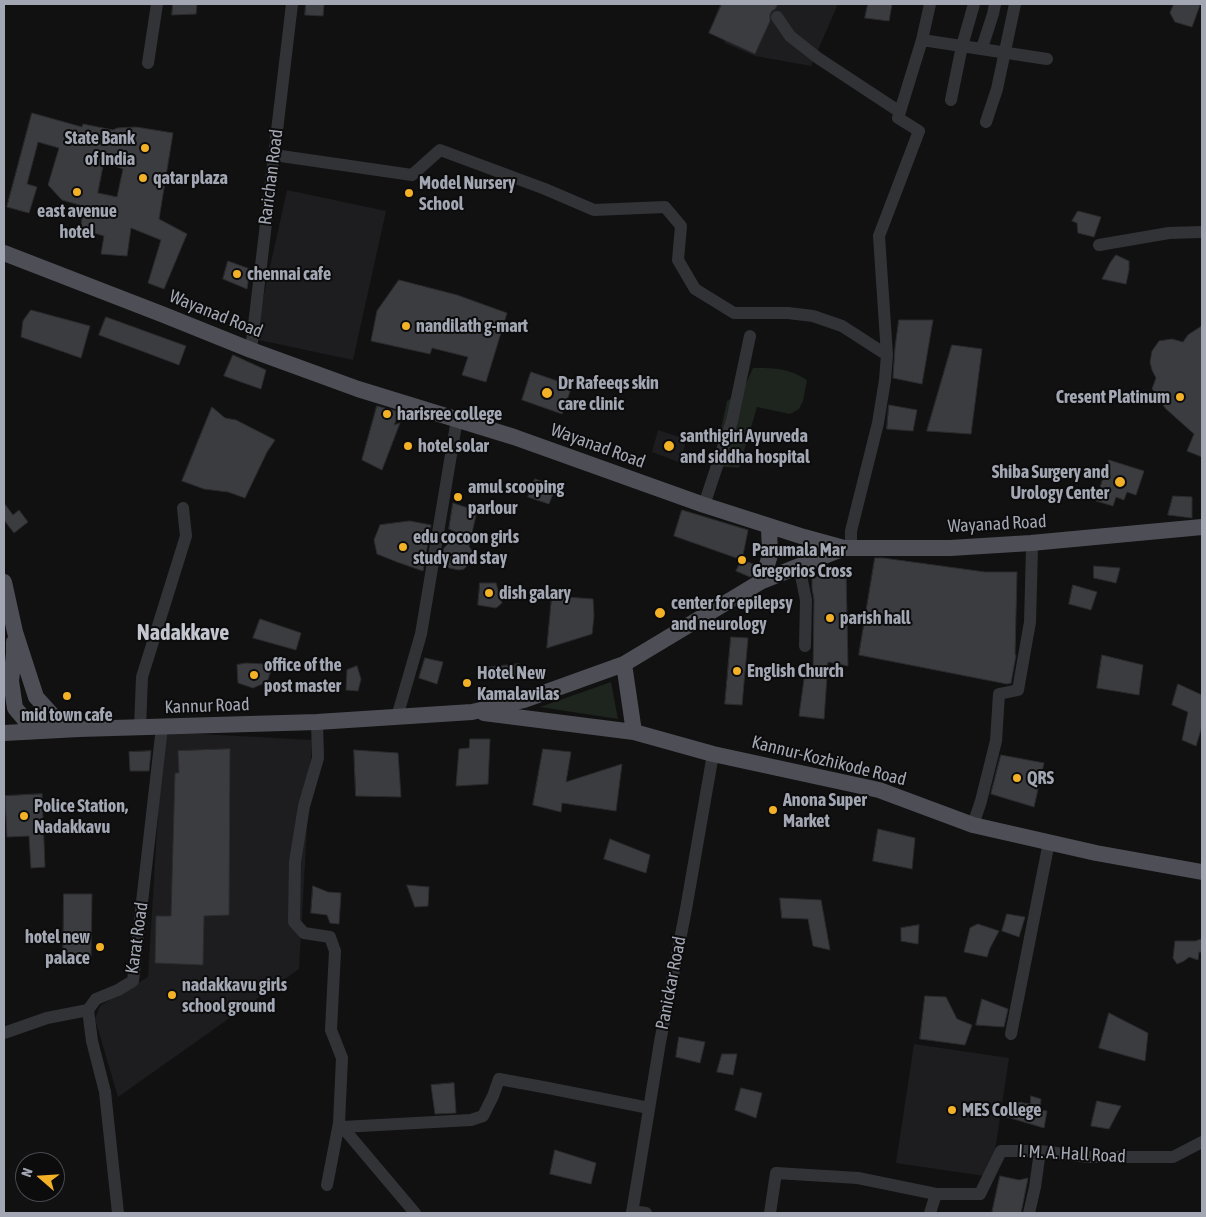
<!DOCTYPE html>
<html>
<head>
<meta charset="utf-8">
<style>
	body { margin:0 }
	#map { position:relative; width:1206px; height:1217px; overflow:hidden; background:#111112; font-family:"Asap Condensed",sans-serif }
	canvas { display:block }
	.frame { position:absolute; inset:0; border:5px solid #a2a7b3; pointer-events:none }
	.north { position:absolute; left:15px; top:1152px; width:50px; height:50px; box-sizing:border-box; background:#0c0c0d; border:1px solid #484a4f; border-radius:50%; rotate:289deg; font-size:14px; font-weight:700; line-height:20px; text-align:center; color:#a2a7b3 }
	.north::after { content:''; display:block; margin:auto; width:18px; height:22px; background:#f3b128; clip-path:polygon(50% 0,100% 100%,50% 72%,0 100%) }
</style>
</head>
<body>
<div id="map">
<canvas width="1206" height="1217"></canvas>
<div class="frame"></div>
<div class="north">N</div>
</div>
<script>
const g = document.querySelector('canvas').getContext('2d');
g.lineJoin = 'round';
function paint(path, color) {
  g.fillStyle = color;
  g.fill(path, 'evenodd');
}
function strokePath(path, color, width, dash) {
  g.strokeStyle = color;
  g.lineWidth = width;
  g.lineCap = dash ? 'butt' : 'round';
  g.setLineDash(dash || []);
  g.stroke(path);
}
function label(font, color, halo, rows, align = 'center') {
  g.font = font + ' "Asap Condensed",sans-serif';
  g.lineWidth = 4;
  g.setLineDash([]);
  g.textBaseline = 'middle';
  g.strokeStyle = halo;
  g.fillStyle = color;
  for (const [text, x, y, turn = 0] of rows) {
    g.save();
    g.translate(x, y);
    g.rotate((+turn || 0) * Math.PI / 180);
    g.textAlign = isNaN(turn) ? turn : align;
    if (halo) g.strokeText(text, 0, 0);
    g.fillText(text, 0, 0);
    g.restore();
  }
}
paint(new Path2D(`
	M720 4H838L811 66 755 56 725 43 714 19Z
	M287 190 386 211 353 360 254 339Z
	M658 430 686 439 681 463 652 452Z
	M163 732 312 740 299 969 118 1097 95 1019 100 1006 148 977Z
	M914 1044 1009 1058 991 1177 896 1163Z`), '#1d1d1f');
paint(new Path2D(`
	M753 368C775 368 788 368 807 380L803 401 799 409 790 414 757 407 739 468 713 466 727 401 742 392Z
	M611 682 618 719 540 707Z`), '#1d251e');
const building = new Path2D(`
	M173 4H197L196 14 172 15Z
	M306 4H324L323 16 305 15Z
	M722 4H778L775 9 772 11 770 14V21L755 54 709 33Z
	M868 4H892L889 21 865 18Z
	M1174 4H1194L1200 5 1192 27 1175 22 1170 13Z
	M32 113 82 127 83 124 113 130 117 128 136 127 173 133 159 219 187 234 164 289 148 283 161 240 131 228 127 256 101 254 104 236 81 229 83 206 62 200 48 185 59 148 38 142 27 184 37 187 29 213 7 207ZM104 162 123 169 117 197 98 193Z
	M1078 211 1101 217 1094 237 1078 233 1077 223 1072 221Z
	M1116 255 1129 261V270L1126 284 1102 279 1110 263Z
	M228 261 250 269 247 289 223 279Z
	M399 280 457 295 507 313 486 382 462 375 468 357 432 348 430 354 371 341 377 311Z
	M31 310 90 326 81 358 21 337 23 321Z
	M106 317 186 346 179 365 99 335Z
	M899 320H933L922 384 893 378 895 348Z
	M1202 326V457L1187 451 1194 434 1165 408 1156 393 1152 389 1156 378 1152 370 1150 362 1152 351 1159 341 1172 339 1183 342 1188 335Z
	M952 345 982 349 971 434 927 431Z
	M233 355 266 370 261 389 224 376Z
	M531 372 572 386 562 414 522 400Z
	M889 405 917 410 913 431 887 429Z
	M377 406 400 412 394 425 400 423 382 470 362 460Z
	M212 407 225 418 236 420 275 440 267 452 245 498 228 492 204 489 182 481Z
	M1109 460 1144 471 1136 495 1127 492 1124 500 1116 497 1113 506 1096 501Z
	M535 479 556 486 549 504 528 497Z
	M1173 496 1192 497V518L1168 515Z
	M4 503 13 515 19 510 28 522 14 533 4 520Z
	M453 503 477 511 469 546 472 551 471 561 464 569 459 570 449 568 445 564 442 558 444 548 458 533 449 529Z
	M682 510 748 530 742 560 674 536Z
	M410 521 431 525 423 571 397 562 377 554 374 540 380 525Z
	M875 558H883L985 572H1017L1015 655H1016L1011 683 1007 684 859 655Z
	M742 560 756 565 754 574 750 577 736 571Z
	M1094 566 1120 568 1116 583 1094 578Z
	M846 570 848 666 828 662 824 719 799 716 805 672H813L814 600 812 588V578Z
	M480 583H496L502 603 496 608 478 605Z
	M1073 585 1097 592 1091 610 1069 604Z
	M552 596 593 599 594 616 592 634 547 648Z
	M260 619 301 633 296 650 253 638Z
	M731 637 748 638 742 705 725 704Z
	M1102 655 1143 665 1139 695 1097 688Z
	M425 658 443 662 437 684 419 678Z
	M246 663 263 664 272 668 267 682 253 688 238 683 237 665Z
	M519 664 521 677 482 673V668Z
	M357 666 361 679 358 691 346 690 347 670Z
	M1178 684 1202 695V726L1196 746 1182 740 1188 712 1172 705Z
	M470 739H490L488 784 456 786 459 749 469 748Z
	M230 749 229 915 204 916 203 965 155 963 156 916H171L175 773H179L178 751Z
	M543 749 571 752 566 782 622 764 616 811 562 803 561 812 533 805Z
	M354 750 398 753 401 797 356 796Z
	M151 751 149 771H130L129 752Z
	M1001 755 1044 763 1034 807 991 794Z
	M42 794 45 867 31 868 29 836 7 837 5 796Z
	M878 829 915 838 912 869 873 861Z
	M610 839 650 855 646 873 604 859Z
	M407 885 429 887 428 906 415 907Z
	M313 886 328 892 341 893 339 924 330 923 327 915 311 913Z
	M64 894H92L91 957H63Z
	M780 898 821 900 830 950 813 946 808 919 782 918Z
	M1007 914 1025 917 1019 937 1002 931Z
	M978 924 999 931 990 948 987 957 964 952 970 928Z
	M919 925 918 944 901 941V928Z
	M1202 939V952H1199L1198 960 1189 957 1184 961 1177 964 1173 958 1175 941H1195Z
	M925 996 946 997 957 1019 972 1025 965 1045 920 1039Z
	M982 999 1008 1009 1004 1027 976 1025Z
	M1109 1013 1148 1033 1145 1061 1099 1048Z
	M679 1037 705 1042 700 1063 676 1057Z
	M722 1054H737L733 1075 717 1072Z
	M454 1083 456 1113 435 1114 431 1085Z
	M741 1088 762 1093 756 1118 735 1110Z
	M1031 1096 1041 1099 1040 1110 1047 1111 1044 1128 1007 1117 1010 1101 1030 1104Z
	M1097 1101 1121 1106 1109 1129 1091 1126Z
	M555 1150 596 1163 591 1184 550 1174Z
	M1000 1176 1019 1180 1028 1178 1021 1213H992Z`);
paint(building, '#3b3c3f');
strokePath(building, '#2b2b2e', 1);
strokePath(new Path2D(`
	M777 17 790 36 818 58 900 112
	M922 40 1047 59
	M982 48 993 14 995 4
	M148 63 157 4
	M951 100 962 46 974 4
	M986 122 997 89 1015 4
	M274 155 412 175 440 150 545 189 594 210 665 207 681 226 678 260 695 289 734 313H788L813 316 842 326 887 355
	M1099 245 1169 233 1202 232
	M251 350 292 4
	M704 505 732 421 750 336
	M851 548V531L878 423 885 380 887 355 879 236 919 131 898 118 922 40 930 4
	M799 566 806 600 805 646
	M397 717 421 634 457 419
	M317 722 318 758 304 806 295 862 294 922 304 933 330 937 335 951 331 1030 342 1058 339 1123 415 1213
	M140 728 142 677 186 536 183 508
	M973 825 981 801 996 741 999 694 1018 690 1030 622 1032 548 1031 543
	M4 1033 47 1018 88 1010
	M1011 1034 1049 842
	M342 1127 471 1120 483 1116 493 1096 499 1079 543 1087 649 1108
	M327 1185 339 1123
	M632 1211 646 1213
	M118 1213 105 1092 92 1041 88 1010 96 999 118 990 133 981 162 727
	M632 1213 660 1042 686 909 713 754
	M770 1213 776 1173 858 1178 936 1194H980L1001 1151H1040L1088 1157H1173L1202 1142
	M930 1213 936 1194
	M1029 1213 1035 1187 1040 1151`), '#323337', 12);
strokePath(new Path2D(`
	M4 253 164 315 251 350 358 389 514 437 704 505 804 537 844 548H950L1031 543 1202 527
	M762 581 770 555 769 527
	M4 582 15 632 36 697 55 718 78 729
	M14 642V654L11 681 15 708 26 721 47 727
	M624 664 634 732
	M484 713 634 732 713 754 879 790 973 825 1096 853 1202 872
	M4 733 79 729 317 722 472 712 524 700 624 664 762 581 844 548`), '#4e4f56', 16);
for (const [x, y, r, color] of [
	[145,148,5,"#f3b128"],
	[143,178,5,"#f3b128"],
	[77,192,5,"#f3b128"],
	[409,193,5,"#f3b128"],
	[237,274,5,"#f3b128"],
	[406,326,5,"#f3b128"],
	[547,393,6,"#f3b128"],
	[1180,397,5,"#f3b128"],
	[387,414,5,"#f3b128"],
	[408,446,5,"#f3b128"],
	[669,446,6,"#f3b128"],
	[1120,482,6,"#f3b128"],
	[458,497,5,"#f3b128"],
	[403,547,5,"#f3b128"],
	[742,560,5,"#f3b128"],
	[489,593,5,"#f3b128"],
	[660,613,6,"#f3b128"],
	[830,618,5,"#f3b128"],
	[737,671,5,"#f3b128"],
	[254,675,5,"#f3b128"],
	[467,683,5,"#f3b128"],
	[67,696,5,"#f3b128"],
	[1017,778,5,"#f3b128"],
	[773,810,5,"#f3b128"],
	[24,816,5,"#f3b128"],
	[100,947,5,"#f3b128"],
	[172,995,5,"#f3b128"],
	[952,1110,5,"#f3b128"]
]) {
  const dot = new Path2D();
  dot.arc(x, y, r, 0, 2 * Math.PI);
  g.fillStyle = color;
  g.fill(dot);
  strokePath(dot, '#0c0c0d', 2);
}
label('bold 18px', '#a2a7b3', '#0c0c0d', [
	["State Bank",135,138,"right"],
	["of India",135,159,"right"],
	["qatar plaza",153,178],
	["Model Nursery",419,183],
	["School",419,204],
	["east avenue",77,211,"center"],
	["hotel",77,232,"center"],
	["chennai cafe",247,274],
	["nandilath g-mart",416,326],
	["Dr Rafeeqs skin",558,383],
	["care clinic",558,404],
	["Cresent Platinum",1170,397,"right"],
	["harisree college",397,414],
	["santhigiri Ayurveda",680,436],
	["and siddha hospital",680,457],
	["hotel solar",418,446],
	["Shiba Surgery and",1109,472,"right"],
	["Urology Center",1109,493,"right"],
	["amul scooping",468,487],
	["parlour",468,508],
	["edu cocoon girls",413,537],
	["study and stay",413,558],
	["Parumala Mar",752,550],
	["Gregorios Cross",752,571],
	["dish galary",499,593],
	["center for epilepsy",671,603],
	["and neurology",671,624],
	["parish hall",840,618],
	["office of the",264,665],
	["post master",264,686],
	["English Church",747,671],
	["Hotel New",477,673],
	["Kamalavilas",477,694],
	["mid town cafe",67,715,"center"],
	["QRS",1027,778],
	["Anona Super",783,800],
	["Market",783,821],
	["Police Station,",34,806],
	["Nadakkavu",34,827],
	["hotel new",90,937,"right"],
	["palace",90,958,"right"],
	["nadakkavu girls",182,985],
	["school ground",182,1006],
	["MES College",962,1110]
], 'left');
label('18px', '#a2a7b3', '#0c0c0d', [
	["Rarichan Road",271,177,-83],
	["Wayanad Road",216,314,22],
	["Wayanad Road",598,446,20],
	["Wayanad Road",997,524,-3],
	["Kannur Road",207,706,-2],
	["Kannur-Kozhikode Road",829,761,14],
	["Karat Road",137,938,-82],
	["Panickar Road",671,983,-79],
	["I. M. A. Hall Road",1072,1154,3]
]);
label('bold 22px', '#c3c6cf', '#0c0c0d', [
	["Nadakkave",183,633]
]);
</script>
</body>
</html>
